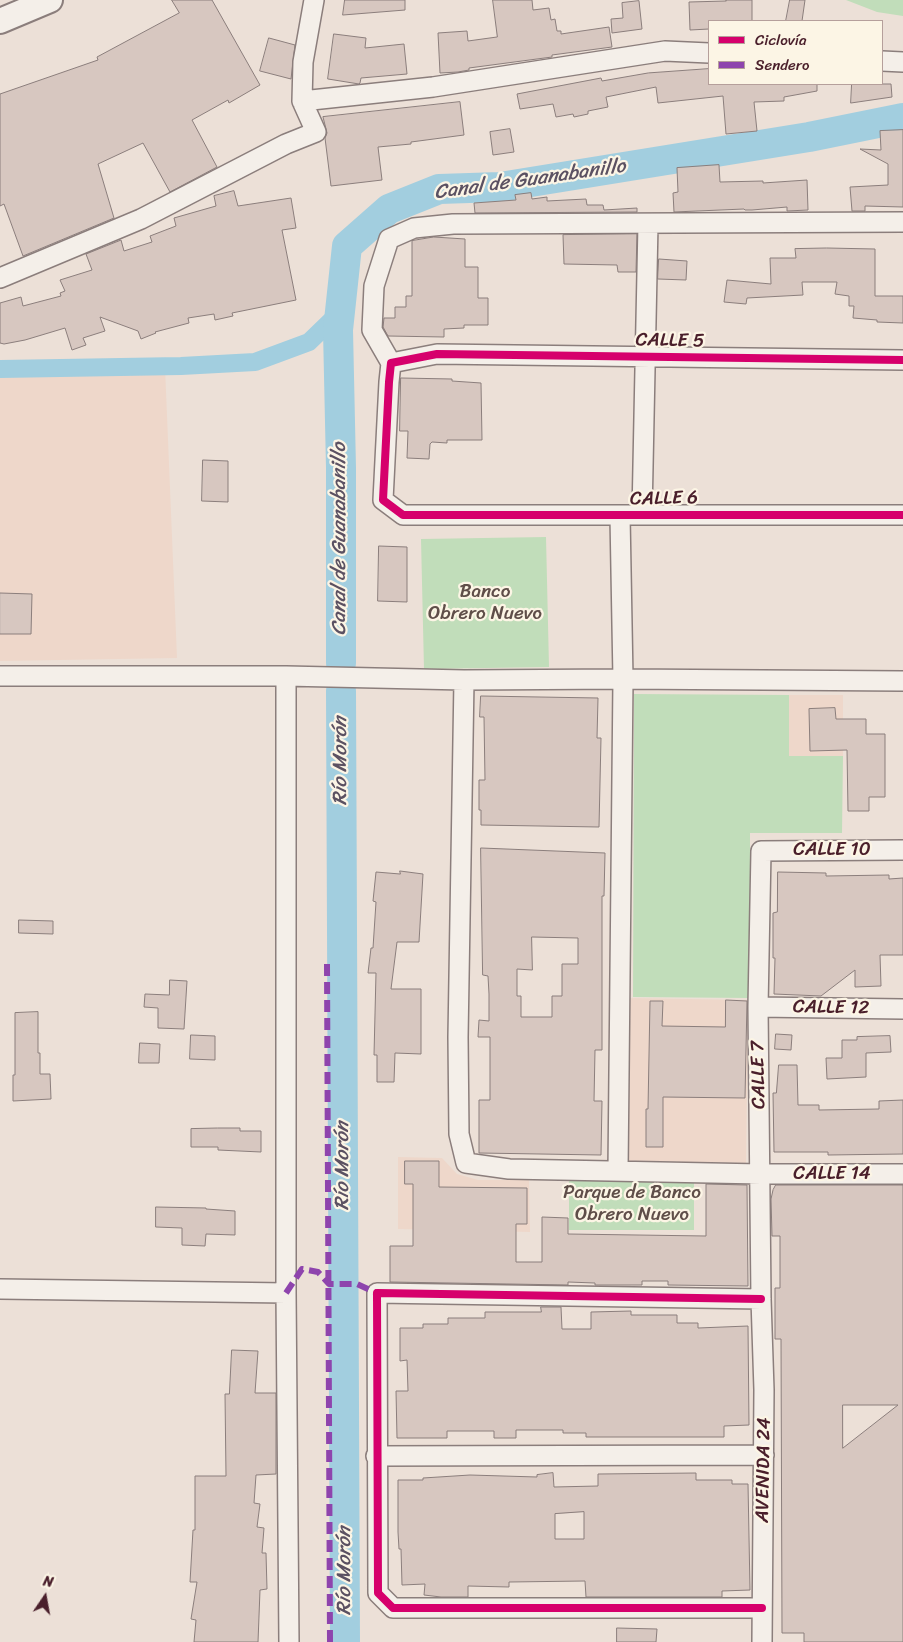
<!DOCTYPE html>
<html>
<head>
<meta charset="utf-8">
<style>
	body { margin:0 }
	#map { position:relative; width:903px; height:1642px; overflow:hidden; background:#ece0d7; font-family:Sriracha,sans-serif }
	canvas { display:block }
	.legend { position:absolute; left:708px; top:20px; width:175px; height:65px; box-sizing:border-box; background:#fcf5e5; border:1px solid #b59f9b; margin:0; padding:6px 9px; list-style:none; font-size:15px; color:#4a1f2b }
	.legend li { display:flex; align-items:center; gap:10px; height:25px }
	.legend b { width:25px; border:1px solid #b59f9b }
	.north { position:absolute; left:20px; top:1572px; width:50px; height:50px; -webkit-text-stroke:4px #fcf5e5; paint-order:stroke; rotate:12deg; font-size:14px; font-weight:700; line-height:20px; text-align:center; color:#4a1f2b }
	.north::after { content:''; display:block; margin:auto; width:18px; height:22px; background:#4a1f2b; clip-path:polygon(50% 0,100% 100%,50% 72%,0 100%) }
</style>
</head>
<body>
<div id="map">
<canvas width="903" height="1642"></canvas>
<ul class="legend">
<li><b style="height:6px;background:#d6006c"></b>Ciclovía</li>
<li><b style="height:6px;background:#8e44ad"></b>Sendero</li>
</ul>
<div class="north">N</div>
</div>
<script>
const g = document.querySelector('canvas').getContext('2d');
g.lineJoin = 'round';
function paint(path, color) {
  g.fillStyle = color;
  g.fill(path, 'evenodd');
}
function strokePath(path, color, width, dash) {
  g.strokeStyle = color;
  g.lineWidth = width;
  g.lineCap = dash ? 'butt' : 'round';
  g.setLineDash(dash || []);
  g.stroke(path);
}
function label(font, color, halo, rows, align = 'center') {
  g.font = font + ' Sriracha,sans-serif';
  g.lineWidth = 4.5;
  g.setLineDash([]);
  g.textBaseline = 'middle';
  g.strokeStyle = halo;
  g.fillStyle = color;
  for (const [text, x, y, turn = 0] of rows) {
    g.save();
    g.translate(x, y);
    g.rotate((+turn || 0) * Math.PI / 180);
    g.textAlign = isNaN(turn) ? turn : align;
    if (halo) g.strokeText(text, 0, 0);
    g.fillText(text, 0, 0);
    g.restore();
  }
}
paint(new Path2D(`
	M165 367 177 658 0 661V369Z
	M789 695H843V756H789Z
	M629 998 748 1000 746 1163 627 1161Z
	M398 1157 442 1158 457 1174 478 1180H529L530 1232 398 1229Z`), '#eed7ca');
paint(new Path2D(`
	M846 0H903V16L877 12Z
	M546 537 549 667 424 669 421 539Z
	M634 694 789 695V756H843L842 833H750V998L633 997Z
	M569 1179H694V1230H569Z`), '#c1ddba');
strokePath(new Path2D(`
	M0 369 181 366 255 362 309 342 340 312`), '#a2cedf', 18);
strokePath(new Path2D(`
	M341 663V468L338 330 347 246 389 209 439 189 500 187 809 137 903 118
	M341 691 345 1642`), '#a2cedf', 30);
const building = new Path2D(`
	M172 0H212L260 85 229 103 228 100 192 120 217 167 170 192 143 143 98 164 114 218 23 256 4 204 0 206V94L98 60 97 57 179 13Z
	M345 0H405V10L343 15Z
	M493 0H532L533 10 549 8 551 20 555 19 557 31H561V34L609 27 612 47 552 55V57L469 68V70L458 72 440 73 438 33 467 31 468 41 497 37Z
	M726 0H752V21H709V29L690 30 689 2 726 1Z
	M790 0H805L802 21H786Z
	M639 1 642 29 612 33 611 19 623 18 622 3Z
	M334 34 366 38 365 48 404 44 407 74 361 78 360 83 359 84 328 79Z
	M269 38 295 45 291 79 260 71Z
	M709 69V84H817V91L784 97V101L754 102 757 131 726 134 723 96 658 103 656 87 606 97 608 107 588 111V114L574 117 573 114 556 117 553 104 520 109 517 94 601 78 602 81 648 73Z
	M852 84H891L892 97 851 103Z
	M460 102 464 135 411 142V144L378 147 382 180 331 186 325 138 327 133 323 117Z
	M510 129 514 152 493 155 490 132Z
	M903 130V207L865 206V211H852L850 187 888 185V164L860 149 881 150 880 131Z
	M719 165 720 182 763 181V183L807 180 808 210 787 211V207L752 210H745L744 209 674 212 673 193 678 192 677 168Z
	M234 191 238 206 291 198 296 228 282 230 296 300 232 313 233 316 215 320 214 314 188 318 189 323 155 332 156 333 141 339 138 331 100 317 105 331 83 338 86 345 72 350 65 328 25 340 4 344 0 343V303L21 297 23 306 61 296 60 293 65 291 60 280 92 270 86 254 121 240 124 251 152 242 150 236 176 226 174 218 216 206 214 196Z
	M531 193 532 199 547 197V201L586 199 587 205H603L604 210 637 208V212L475 213 474 203 516 200 515 195Z
	M637 234 636 272H618L617 265 564 264 563 235Z
	M434 237 465 239V267H478V298H488V325H464V328L444 329V337L388 336 383 327 384 318H395V307H406V296H412V241Z
	M827 248 875 249V296H903V323L877 322V320L853 318 854 306H849V296L835 294 837 282H802L803 295 747 298 746 304 724 302 727 280 771 284 770 258H796L795 249Z
	M659 259 687 261 686 280 658 279Z
	M401 378 452 379V381L481 383 482 440H447V443L432 442 430 444 429 459 407 458 408 431H400Z
	M203 460 228 461V502L202 501Z
	M379 546 407 547V602L378 601Z
	M0 593 32 594 31 634H0Z
	M481 696 598 698 597 738H601L599 827 481 825V810H479V780H485L484 717H480Z
	M835 708 836 719H866V734H885V797H869V811H848L847 750 810 751 809 709Z
	M481 848 605 853 604 896H602V1050H595L594 1101H602L601 1155 479 1153V1100H490V1037H478L479 1020 489 1021V994L488 976 483 975ZM532 937 578 938V964H562V996H552V1017H521V996H517V969L532 970Z
	M400 871 423 874 419 942H397L391 989H421V1054L395 1053 394 1082H377V1055H374L376 973H368L371 948H373L376 902 373 901 376 872 400 874Z
	M778 872 826 873V876L889 875V879L903 878V955H880L881 986 855 987V970L821 996 774 994 775 958H773V913L777 912Z
	M19 920 53 921V934L19 933Z
	M170 980 187 981 184 1029 158 1028V1008L144 1007 145 994 169 995Z
	M726 1000 747 1001 745 1098 663 1097V1147H646V1109H648L650 1001H663L662 1026 725 1027Z
	M38 1012V1053H40V1074H50L51 1099 13 1101V1075H15V1013Z
	M776 1034 792 1035 791 1050 775 1049Z
	M191 1035 215 1036V1060L190 1059Z
	M890 1036 891 1052 866 1053V1077L827 1079 826 1058H842V1040H857V1037Z
	M140 1043 160 1044 159 1063H139Z
	M779 1065H797L798 1105H819V1110L879 1109V1101L903 1100V1154L828 1155V1152H774L773 1093H776Z
	M218 1128H240V1131H261V1152L218 1150V1147H191V1129Z
	M405 1161H439V1187L527 1188V1224H516V1262H542V1217L568 1218V1234L706 1236V1184L747 1185 748 1286 668 1285V1281H642V1285H595V1283L568 1282V1285L390 1282V1246H413V1184H405Z
	M776 1185H903V1642H804V1633H782L781 1339H775V1288H780V1236H772L771 1199 773 1190ZM843 1405H898L843 1448Z
	M156 1207 206 1208V1209L235 1211V1235L206 1234 205 1246 182 1245V1228L156 1227Z
	M541 1307H561L562 1329H591V1312L631 1311V1315H677V1323H698V1328L748 1326 749 1425 724 1426V1437H586V1433H563V1430H516V1438H494V1431H447V1438H397L396 1391H408L407 1360 400 1361V1328H423V1324H448V1318H485V1312H541Z
	M232 1350 258 1351 255 1393H276V1474L256 1475 254 1503 260 1504 257 1527 264 1528 262 1553H266L267 1589 260 1590 258 1642H194L196 1620 191 1619 197 1582H190L193 1530H195V1476H226L225 1394H229Z
	M553 1473 554 1487 598 1486V1474L696 1473V1480H732V1484H748L750 1590 722 1591V1597H586L585 1581 509 1582V1587L468 1586V1597H441L424 1595 425 1584 402 1585 401 1549H399L398 1532V1480H423V1478L470 1475 537 1477V1475ZM584 1512V1539H555V1514Z
	M617 1628 657 1629 656 1642H617Z`);
paint(building, '#d7c7c0');
strokePath(building, '#8b7e7c', 1);
const minor = new Path2D(`
	M882 61 903 62
	M302 101 433 87 665 51 709 53
	M0 278 141 219 286 144 316 132 302 101 303 62 314 0
	M903 360 437 354 391 363 389 382 383 500 403 515H903
	M391 363 372 330 374 286 389 239 414 228 453 224 903 222
	M642 514 648 224
	M0 676H286L464 680 623 679 903 681
	M286 676V1293L289 1642
	M464 680 458 1037 459 1134 466 1163 509 1169 761 1174H903
	M758 1007 903 1009
	M618 1171 623 679 620 516
	M0 1289 286 1293
	M761 1299 377 1293 378 1593 393 1608H762
	M376 1456 764 1455
	M762 1642 764 1390 761 1299 758 1007 761 851 903 850`);
const major = new Path2D(`
	M0 21 50 0`);
strokePath(minor, '#8b7e7c', 22);
strokePath(major, '#8b7e7c', 28);
strokePath(minor, '#f4efe9', 19);
strokePath(major, '#f4efe9', 24);
strokePath(new Path2D(`
	M327 964 330 1642
	M286 1293 302 1269 318 1272 329 1284H357L377 1293`), '#8e44ad', 6, [12, 6]);
strokePath(new Path2D(`
	M903 360 437 354 391 363 389 382 383 500 403 515H903
	M761 1299 377 1293 378 1593 393 1608H762`), '#d6006c', 8);
label('19px', '#4a1f2b', '#fcf5e5', [
	["CALLE 5",670,341,1],
	["CALLE 6",664,499,-1],
	["CALLE 10",832,850],
	["CALLE 12",831,1008,1],
	["CALLE 7",759,1075,-91],
	["CALLE 14",832,1174],
	["AVENIDA 24",764,1470,-89]
]);
label('19px', '#5f4e49', '#fcf5e5', [
	["Banco",485,592],
	["Obrero Nuevo",485,614],
	["Parque de Banco",632,1193],
	["Obrero Nuevo",632,1215]
]);
label('italic 20px', '#5b5162', '#fcf5e5', [
	["Canal de Guanabanillo",530,180,-8],
	["Canal de Guanabanillo",340,539,-90],
	["Río Morón",341,761,-90],
	["Río Morón",343,1166,-90],
	["Río Morón",345,1571,-90]
]);
</script>
</body>
</html>
